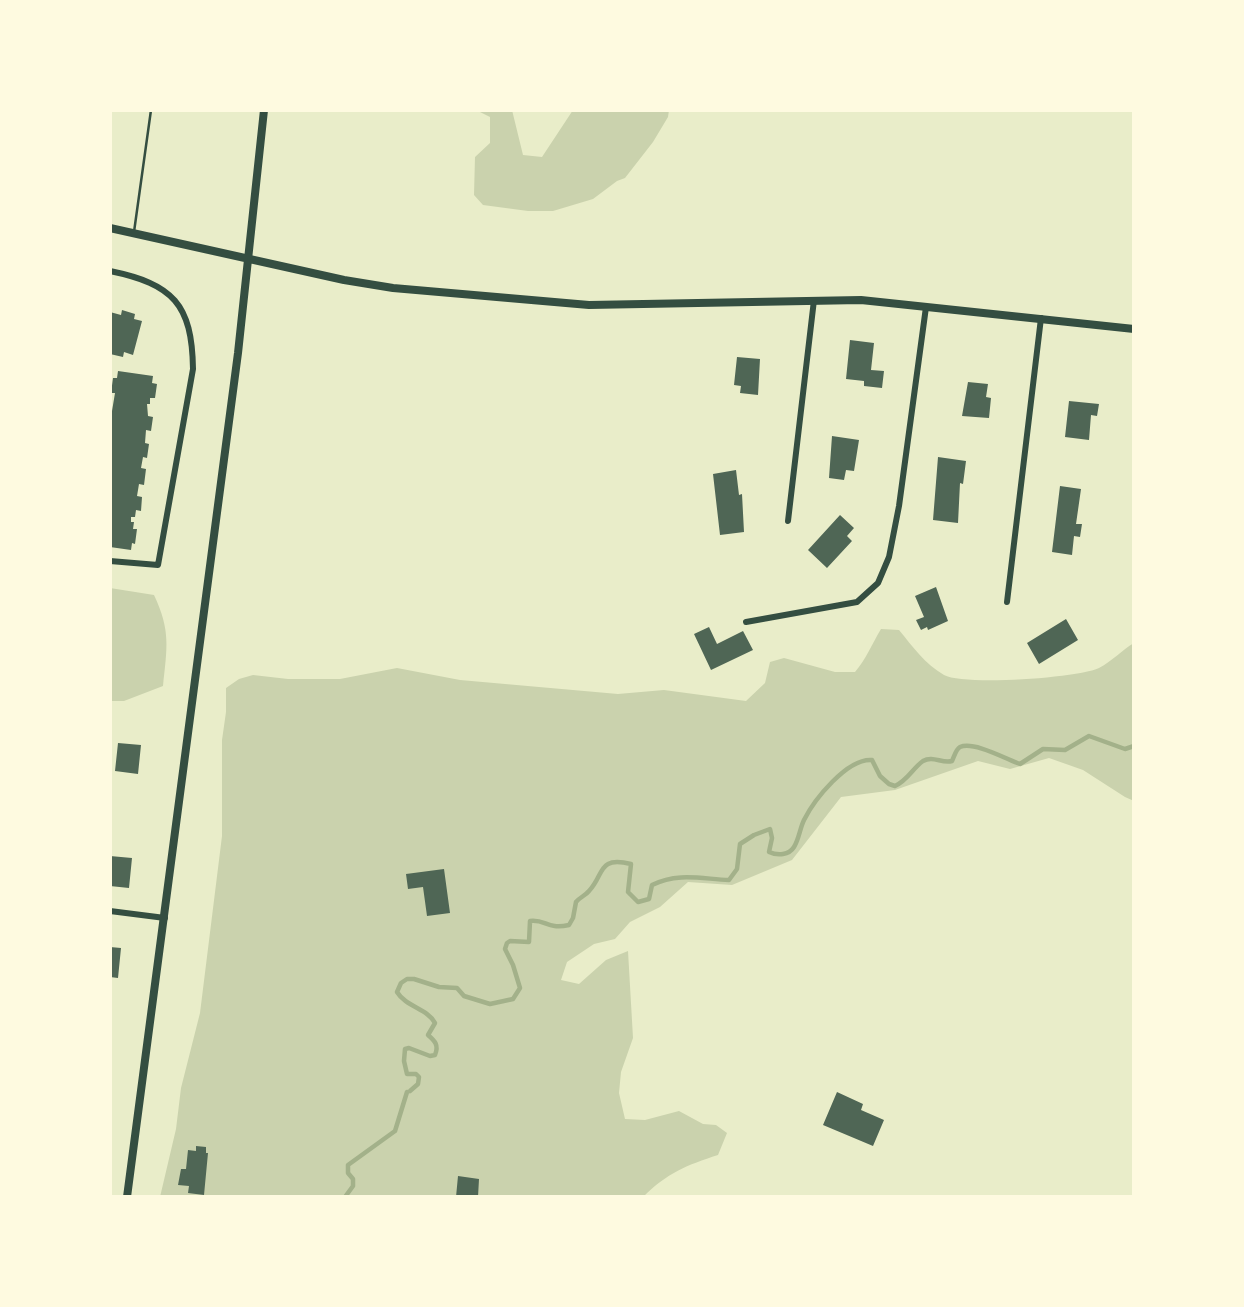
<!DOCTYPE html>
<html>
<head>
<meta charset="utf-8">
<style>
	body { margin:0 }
	#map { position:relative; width:1244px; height:1307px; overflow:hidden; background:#e9edc9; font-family:Quicksand,sans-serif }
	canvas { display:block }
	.frame { position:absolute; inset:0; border:112px solid #fefae0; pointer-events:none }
</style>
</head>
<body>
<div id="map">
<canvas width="1244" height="1307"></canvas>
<div class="frame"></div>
</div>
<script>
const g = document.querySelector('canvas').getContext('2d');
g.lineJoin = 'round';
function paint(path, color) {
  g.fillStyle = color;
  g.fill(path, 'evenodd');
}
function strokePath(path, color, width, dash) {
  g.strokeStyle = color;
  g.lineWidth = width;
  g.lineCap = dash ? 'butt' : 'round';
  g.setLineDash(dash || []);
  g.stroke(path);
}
paint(new Path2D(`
	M476 110H512L523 155 542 157 573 110H669L668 117 653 142 625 178 617 181 593 199 553 211H528L483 205 474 195 475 157 490 143V117Z
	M110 588 154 595C171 631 167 648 163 686L124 701H110Z
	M881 629 899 630C913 647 925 664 944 675 964 686 1078 678 1099 668 1111 662 1122 650 1134 643V801L1125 797 1083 770 1049 758 1010 769 978 761 895 790 841 797 792 860 732 885 688 882 660 907 630 922 615 939 594 944 567 962 561 980 579 984 606 960 628 951 633 1038 621 1072 619 1093 625 1119 645 1120 679 1111 703 1124 716 1125 727 1133 718 1155C687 1165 667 1173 643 1197H160L176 1129 181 1088 200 1013 222 836V740L226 712V688L239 679 253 675 288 679H340L397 668 460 680 618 694 664 690 746 701 765 683 770 662 784 658 835 672H855C866 659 872 644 881 629Z`), '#cad2ad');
strokePath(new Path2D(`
	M410 1091 418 1084 419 1077 416 1074H407L404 1061 405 1049 409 1048 430 1056 435 1055C439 1045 435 1041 428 1035L435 1023C428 1009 406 1007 397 992L401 983 407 979H414L439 987 457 988 464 996 490 1004 513 999 520 988 513 965 505 949 507 943 510 941 529 942 530 921C546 919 547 930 569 925L573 918 576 902C580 897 585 896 589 891 605 874 597 856 631 864L628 892 638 902 649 899 652 885C678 872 702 879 729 880L737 869 740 844 754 835 770 829 772 838 769 852C778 856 789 855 794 847 799 839 800 828 804 820 814 800 847 758 872 760L880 776 889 784 895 786C908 780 912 769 923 761 933 755 942 764 952 761 954 757 956 749 960 747 974 741 1006 759 1020 764L1043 749 1065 750 1089 736 1125 749 1134 746
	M345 1197 353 1186V1179L348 1173V1165L395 1131 407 1092`), '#a3b18a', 4.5);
paint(new Path2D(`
	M122 310 135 314 134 319 142 321 133 355 124 352 123 357 110 354V312L121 315Z
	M850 340 874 343 871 370 884 371 882 388 864 386V381L846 379Z
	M737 357 760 359 758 395 740 393 741 386 734 385Z
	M118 371 153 376 152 383 157 384 155 398H150V404H147L148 416 153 417 151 431 146 430 145 443 149 444 147 458 143 457 141 468 146 469 144 485 139 484 137 496 142 497 141 511 136 510 135 517H131V522H134L133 529H137L135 544 132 543 131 550 110 547V410L112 411 115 393H111L113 378H117Z
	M968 382 988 384 986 397 991 398 989 418 962 416Z
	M1069 401 1099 404 1097 416 1091 415 1089 440 1065 437Z
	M832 436 859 440 854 471 846 470 844 480 829 478Z
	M938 457 966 461 963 484 960 483 958 523 933 520Z
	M736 470 739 495 742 494 744 532 720 535 713 474Z
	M1060 486 1081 489 1076 524H1082L1080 537 1074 536 1072 555 1052 552Z
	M840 515 854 528 847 536 852 541 827 568 808 550Z
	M936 587 948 621 928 630 927 627 921 630 916 620 924 617 915 596Z
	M1066 619 1078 640 1039 664 1027 643Z
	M709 627 717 644 743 631 753 650 711 670 694 634Z
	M118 743 141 745 138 774 115 771Z
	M110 856 132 858 129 888 110 886Z
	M444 869 450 913 427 916 423 887 408 889 406 874Z
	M110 947 121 948 118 978 110 977Z
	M837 1092 863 1104 861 1110 884 1120 873 1146 823 1125Z
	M196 1146 206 1147V1153H208L204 1195 188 1193 189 1186 178 1185 181 1169H186L188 1150 196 1151Z
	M458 1176 479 1179 478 1197H456Z`), '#4f6655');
strokePath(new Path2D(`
	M134 232 151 110`), '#344e41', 2.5);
strokePath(new Path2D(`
	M110 271C173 284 192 304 193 369L158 565 110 561
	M788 521 814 300
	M1007 602 1041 318
	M746 622 857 602 878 583 889 557 899 506 926 307
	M110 911 165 918`), '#344e41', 6);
strokePath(new Path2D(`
	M110 228 344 280 393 288 589 305 861 300 1134 329
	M127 1197 238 353 264 110`), '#344e41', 8);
</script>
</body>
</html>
